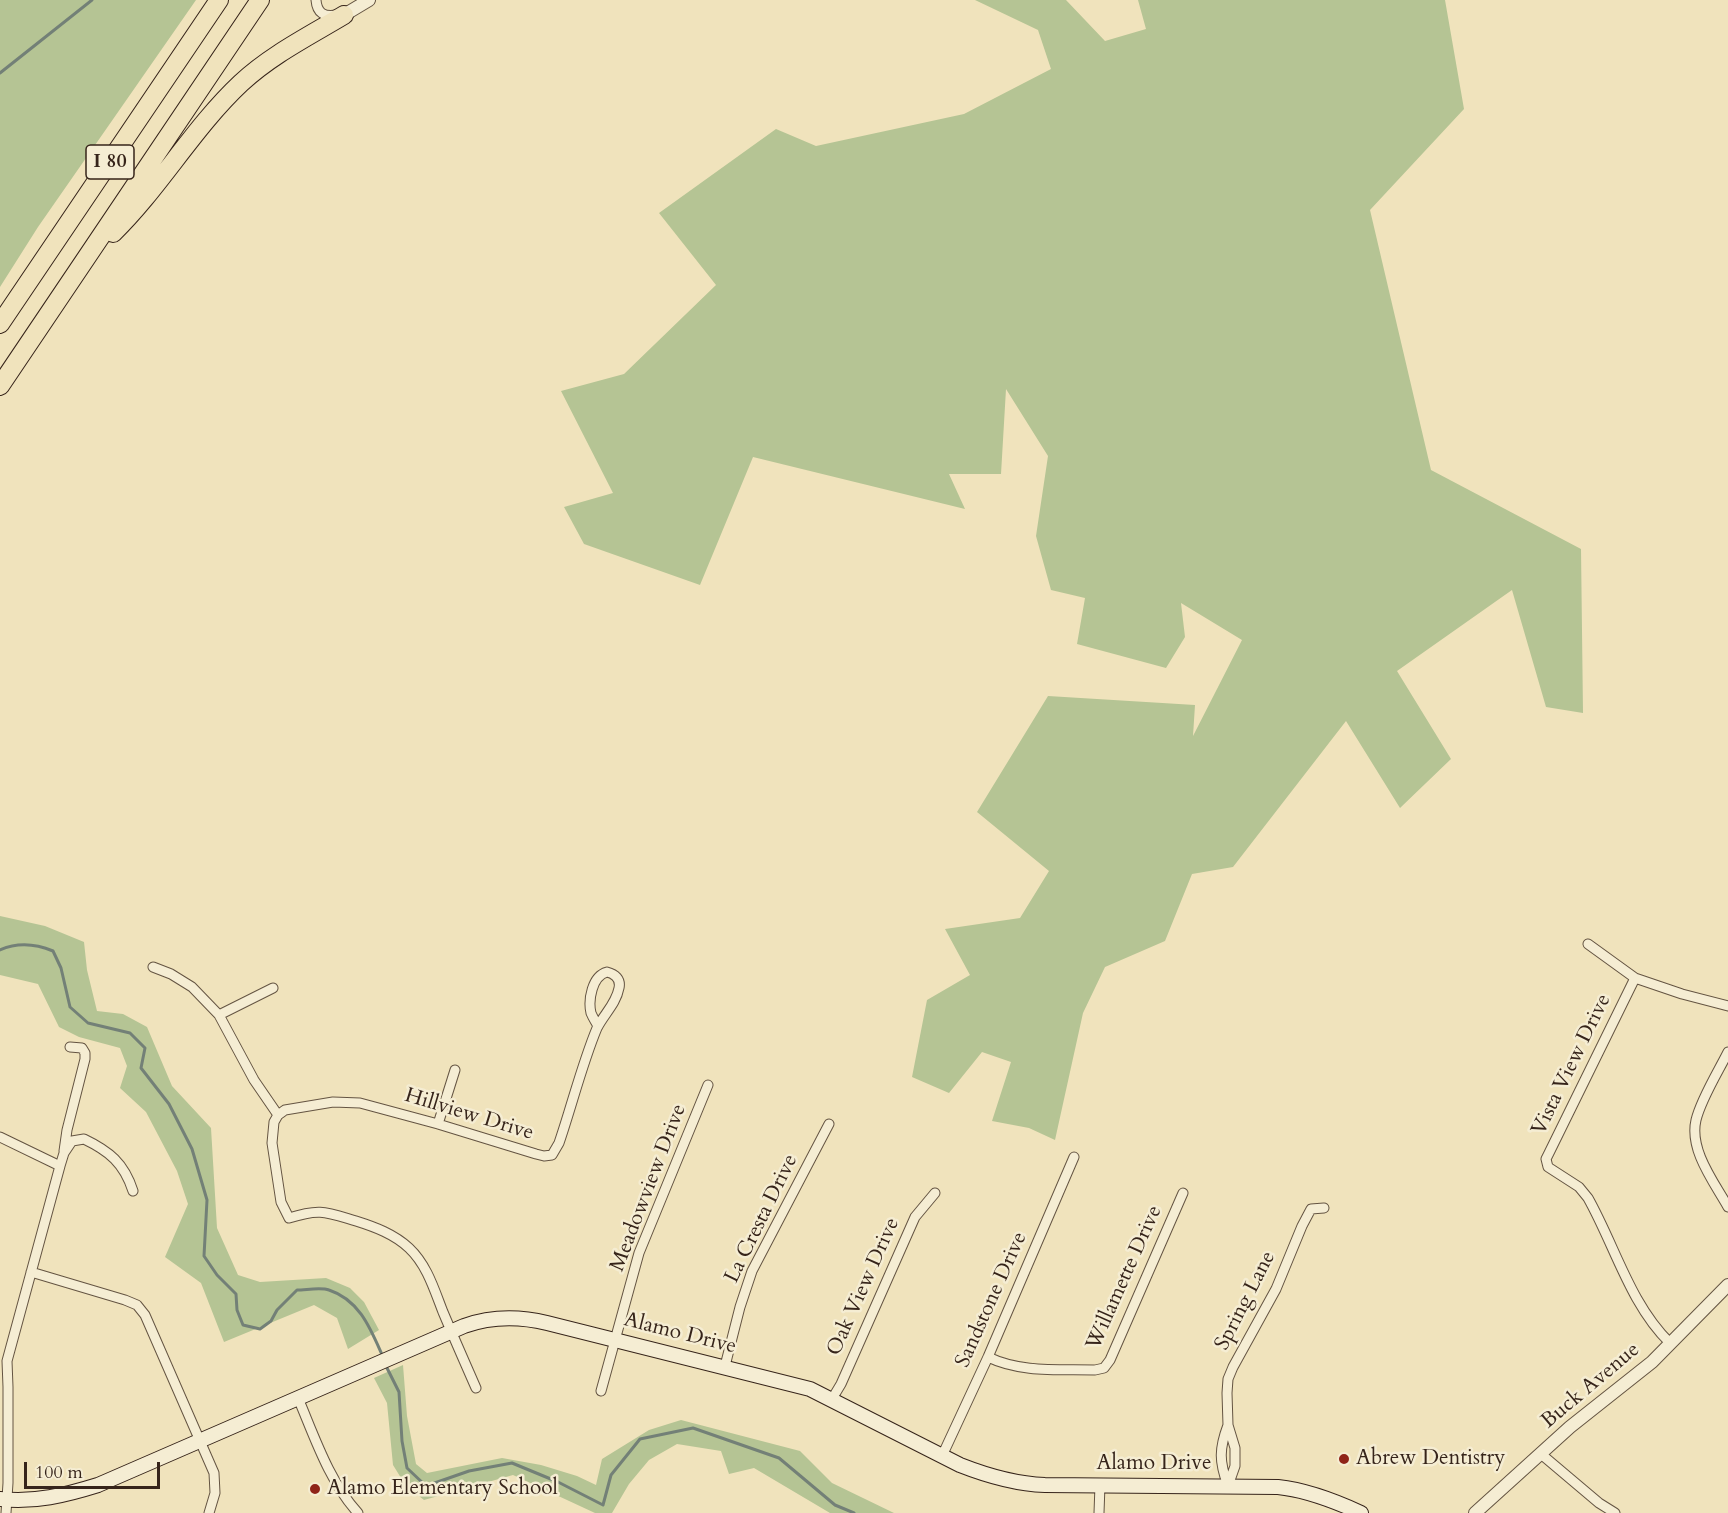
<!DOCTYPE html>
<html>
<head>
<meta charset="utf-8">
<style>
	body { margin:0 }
	#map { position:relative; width:1728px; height:1513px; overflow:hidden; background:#f0e3bc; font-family:Cardo,serif }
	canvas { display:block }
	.scale { position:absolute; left:24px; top:1462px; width:136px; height:27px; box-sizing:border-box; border:3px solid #36241a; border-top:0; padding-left:8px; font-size:18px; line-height:21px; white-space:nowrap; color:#36241a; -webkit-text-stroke:4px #f5edd3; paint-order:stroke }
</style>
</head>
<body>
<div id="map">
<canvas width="1728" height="1513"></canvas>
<div class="scale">100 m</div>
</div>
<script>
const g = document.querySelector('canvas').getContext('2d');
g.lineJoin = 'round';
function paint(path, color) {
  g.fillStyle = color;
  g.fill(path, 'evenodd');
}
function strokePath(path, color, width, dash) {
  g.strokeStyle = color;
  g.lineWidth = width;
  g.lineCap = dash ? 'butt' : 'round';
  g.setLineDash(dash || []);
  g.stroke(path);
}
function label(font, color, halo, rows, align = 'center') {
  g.font = font + ' Cardo,serif';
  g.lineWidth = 5;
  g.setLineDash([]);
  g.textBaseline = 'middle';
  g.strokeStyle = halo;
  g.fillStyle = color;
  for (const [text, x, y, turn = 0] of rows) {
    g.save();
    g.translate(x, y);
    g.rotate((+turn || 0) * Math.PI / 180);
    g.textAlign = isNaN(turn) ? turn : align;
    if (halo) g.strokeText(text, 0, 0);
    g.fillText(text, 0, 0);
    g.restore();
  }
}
paint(new Path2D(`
	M0 0H196L38 227 0 287Z
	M975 0H1066L1105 41 1146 29 1138 0H1445L1464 109 1370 210 1431 470 1581 549 1583 713 1546 707 1512 590 1397 671 1451 759 1400 808 1346 721 1233 867 1192 874 1165 941 1105 967 1083 1013 1055 1140 1029 1128 992 1121 1011 1062 982 1052 949 1093 912 1077 927 1000 970 975 945 929 1020 918 1049 871 977 812 1048 696 1195 705 1193 736 1242 640 1181 603 1185 637 1166 668 1077 644 1085 598 1051 590 1036 536 1048 456 1006 389 1001 474H949L965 509 753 457 700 585 584 544 564 507 613 493 561 391 624 374 716 285 659 213 776 129 816 146 964 114 1051 69 1038 30Z
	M0 916 45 926 84 942 87 970 97 1011 123 1014 147 1027 172 1086 211 1128 217 1228 238 1275 260 1282 326 1278 350 1288 364 1302 379 1330 348 1349 337 1318 314 1305 224 1342 201 1283 165 1257 188 1204 177 1171 146 1112 120 1088 127 1066 120 1048 79 1037 59 1027 38 984 0 975Z
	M403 1365 407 1416 416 1464 427 1473 502 1458 541 1465 577 1476 596 1485 602 1459 649 1430 681 1420 800 1451 832 1483 894 1513H830L754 1468 729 1474 721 1451 677 1444 649 1460 629 1484 612 1513H595L513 1475 424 1500 406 1486 393 1465 387 1403 374 1378Z`), '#b5c494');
strokePath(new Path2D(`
	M0 73 92 0
	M0 950C18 942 36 944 53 951L61 968 70 1007 88 1023 130 1033 145 1048 141 1068 169 1104 192 1149 207 1200 204 1256 217 1275 236 1294 237 1310 243 1325 260 1329 271 1321 277 1310 297 1290C306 1290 321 1287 329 1290 360 1300 371 1330 383 1357
	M385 1364 399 1392 402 1441 407 1468 426 1486 469 1471 512 1463 558 1482 603 1505 611 1475 640 1439 693 1428 779 1458 835 1505 854 1513`), '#738077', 3);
const minor = new Path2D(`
	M316 0C317 13 324 17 336 15
	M1588 944 1635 978 1682 994 1728 1006
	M153 967 171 974 192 987 219 1015 254 1080 278 1115
	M1635 978 1549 1153 1546 1159 1548 1167 1579 1187 1588 1198C1615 1246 1630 1304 1670 1343
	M219 1015 273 988
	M1728 1052C1718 1072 1701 1099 1696 1120 1689 1150 1714 1182 1728 1207
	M438 1124 455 1070
	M0 1137 60 1166
	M64 1151 67 1130 85 1059V1053L82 1048 70 1047
	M31 1272 125 1300 137 1305 145 1315 214 1473 215 1493 209 1513
	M988 1357C1021 1373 1059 1369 1095 1370L1104 1368 1110 1360 1183 1193
	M725 1366 740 1307 752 1271 829 1124
	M476 1388C465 1363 454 1338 443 1312 434 1289 427 1265 409 1248 394 1234 375 1227 356 1221 326 1212 320 1208 289 1218L281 1202 272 1143 274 1122 278 1115 285 1110 333 1102 360 1103 438 1124 536 1154 544 1156 552 1155 559 1143C572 1105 582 1064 597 1028 604 1014 616 1004 619 988 621 979 615 974 607 972 592 976 588 1000 591 1013 593 1018 596 1022 598 1026
	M601 1391 639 1253 708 1085
	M298 1398C315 1438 329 1481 358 1513
	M832 1399 841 1384 915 1217 935 1193
	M1228 1425C1219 1449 1219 1461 1228 1486
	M1541 1454 1599 1503 1615 1513
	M942 1456 988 1357 1074 1157
	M1228 1486 1235 1466V1448L1228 1425 1227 1393 1228 1379 1233 1367 1276 1289 1302 1226 1311 1209 1324 1208
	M6 1513 8 1483V1387L7 1361 60 1166 64 1153 72 1141 84 1139C109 1151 124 1163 133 1191
	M1099 1513 1100 1485`);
const tertiary = new Path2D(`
	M344 15 369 0
	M1475 1513 1570 1427 1652 1362 1728 1285`);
const secondary = new Path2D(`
	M0 1499C34 1503 66 1495 98 1485L464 1326C492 1316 518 1316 547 1323L810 1389 960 1465C988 1476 1015 1484 1045 1485L1278 1487C1307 1490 1335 1501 1361 1513`);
const motorway = new Path2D(`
	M113 233C160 187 193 128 241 83 271 55 309 36 344 15
	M0 324 219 0
	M0 386 260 0`);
strokePath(minor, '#645442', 11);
strokePath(tertiary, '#645442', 14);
strokePath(secondary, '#36241a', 16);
strokePath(motorway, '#36241a', 20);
strokePath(minor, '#f5edd3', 9);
strokePath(tertiary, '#f5edd3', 12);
strokePath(secondary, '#f5edd3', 14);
strokePath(motorway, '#f0e3bc', 18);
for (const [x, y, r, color] of [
	[1344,1459,6,"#8f2418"],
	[315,1489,6,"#8f2418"]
]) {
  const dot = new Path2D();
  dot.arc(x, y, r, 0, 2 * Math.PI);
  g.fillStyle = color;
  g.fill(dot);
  strokePath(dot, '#f5edd3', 2);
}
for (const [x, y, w] of [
	[110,162,48]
]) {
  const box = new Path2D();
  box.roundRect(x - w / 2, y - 17, w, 34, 4.5);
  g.fillStyle = '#f5edd3';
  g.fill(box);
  strokePath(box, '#36241a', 1.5);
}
label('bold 20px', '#36241a', null, [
	["I 80",110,162]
]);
label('21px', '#36241a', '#f5edd3', [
	["Vista View Drive",1572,1065,-64],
	["Hillview Drive",469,1115,17],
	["Meadowview Drive",649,1188,-69],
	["La Cresta Drive",762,1219,-64],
	["Willamette Drive",1125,1278,-66],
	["Oak View Drive",864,1287,-66],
	["Sandstone Drive",992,1300,-66],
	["Spring Lane",1246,1301,-63],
	["Alamo Drive",680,1334,14],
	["Buck Avenue",1591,1386,-40],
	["Alamo Drive",1154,1464]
]);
label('21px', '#36241a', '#f5edd3', [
	["Abrew Dentistry",1356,1459],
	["Alamo Elementary School",327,1489]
], 'left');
</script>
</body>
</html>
